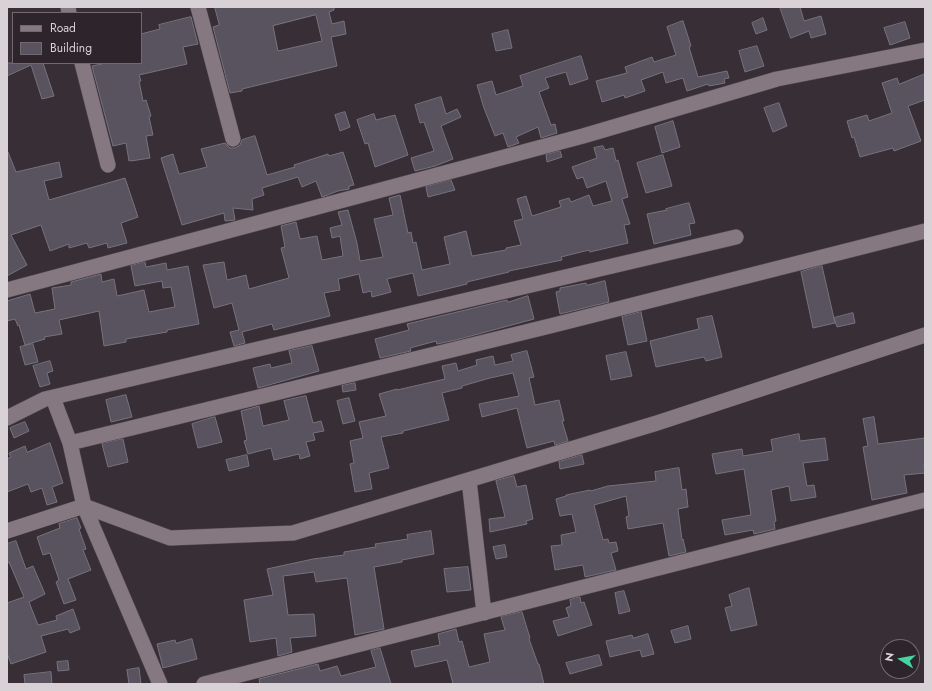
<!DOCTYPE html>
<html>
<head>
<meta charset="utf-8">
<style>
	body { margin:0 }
	#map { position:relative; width:932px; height:691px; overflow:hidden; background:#382e35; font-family:Jost,sans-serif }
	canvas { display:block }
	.frame { position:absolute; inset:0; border:8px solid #d8d1d6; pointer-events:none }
	.legend { position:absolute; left:12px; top:12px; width:130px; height:52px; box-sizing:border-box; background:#2e242b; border:1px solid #72696f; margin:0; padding:5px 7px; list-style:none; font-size:12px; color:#d8d1d6 }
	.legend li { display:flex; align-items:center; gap:8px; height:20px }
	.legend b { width:20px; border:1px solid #72696f }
	.north { position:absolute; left:880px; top:639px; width:40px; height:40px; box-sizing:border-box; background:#2e242b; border:1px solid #72696f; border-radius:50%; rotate:281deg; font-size:11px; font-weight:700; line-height:16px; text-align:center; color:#d8d1d6 }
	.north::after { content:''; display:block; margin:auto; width:14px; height:18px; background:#44d49f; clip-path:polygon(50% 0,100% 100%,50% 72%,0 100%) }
</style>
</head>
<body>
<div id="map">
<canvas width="932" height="691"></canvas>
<div class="frame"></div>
<ul class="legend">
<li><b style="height:5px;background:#857881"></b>Road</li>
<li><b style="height:11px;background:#58535f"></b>Building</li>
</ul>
<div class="north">N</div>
</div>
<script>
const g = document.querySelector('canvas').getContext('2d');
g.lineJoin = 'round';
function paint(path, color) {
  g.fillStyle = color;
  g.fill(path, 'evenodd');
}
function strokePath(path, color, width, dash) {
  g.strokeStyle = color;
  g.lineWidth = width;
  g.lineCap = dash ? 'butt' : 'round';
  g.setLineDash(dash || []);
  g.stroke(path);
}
const building = new Path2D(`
	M215 7H334V10L329 12 332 24 344 21 346 34 331 37 337 66 242 89V91L230 93 213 27 219 25ZM316 15 322 41 278 51 273 26Z
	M780 7H800L804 21 821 16 826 34 811 38 809 31 791 38Z
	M191 17 198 44 183 47 187 64 139 75 141 81H139L143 101 146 100 151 116 149 117 153 135 146 136 150 158 131 161V160L129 161 126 143 113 146 92 66 106 63H141V34L160 29 159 25Z
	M763 18 767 30 756 34 752 23Z
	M683 21 691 46 689 47 698 77 727 71 729 78 724 79 725 83 709 86 708 84 687 91 683 78 666 83 663 72 641 80 645 91 625 98 624 95 602 102 596 81 627 73 625 67 652 57 654 62 676 55 667 27Z
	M905 22 910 38 890 45 884 28Z
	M508 30 512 48 496 51 492 34Z
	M757 46 764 66 745 72 739 51Z
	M581 56 588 79 570 85 566 72 545 78 549 88 539 92 551 125 555 124 557 133 541 138 538 127 516 137 519 143 508 147 503 133 495 136 484 108 477 85 492 81 496 95 523 86 520 76Z
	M7 63H43L54 96 42 99 31 65 7 76Z
	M925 74V100L908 106 921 141 894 151 893 148 860 157 854 137 852 138 847 121 867 115 869 121 892 113 882 83 897 78 899 84Z
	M441 97 446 114 457 109 461 117 441 126 453 159 435 166 415 171 411 158 434 151 424 122 420 123 415 105Z
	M779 103 787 126 773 132 764 108Z
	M345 112 350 127 340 131 335 115Z
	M374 114 376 120 395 115 408 155 375 167 368 143 365 144 357 120Z
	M673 121 680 147 662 153 655 127Z
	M255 136 267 175 295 167 294 165 328 154 329 156 343 152 354 185 349 186V189L338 191 322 197 316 181 302 187 298 177 262 188 264 195 252 199 253 210 233 208 235 220 225 221 224 213 182 225 161 158 173 154 179 174 207 167 201 149 225 143 230 148H235L240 145 242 140Z
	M603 146 605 150 613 148 616 161 618 160 628 197 622 199 630 224 624 225 628 243 590 252 589 250 561 257 562 260 509 271V272L467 282V284L418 296 413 273 387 279 391 292 372 297 371 291 363 293 359 274 338 279 340 290 324 293 330 316 274 330 272 324 242 332 245 343 234 346 230 332 239 330 232 303 214 308 203 265 224 262 227 280 246 275 249 289 289 278 281 248 285 247 281 226 296 222 300 239 317 236 322 260 343 256 340 236 332 238 330 228 342 225 338 212 348 210 357 243 360 261 383 257 374 219 393 215 389 198 400 195 408 233 411 232 413 243 416 242 422 270 450 264 444 237 466 231 472 256 506 250V248L521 245 514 221 523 219 517 199 526 196 532 216 561 207 559 201 569 198 571 202 589 195 593 206 612 201 606 181 587 188 583 177 577 179 572 167 597 158 594 148Z
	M560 151 562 157 547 162 546 155Z
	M7 152H8L16 172 59 162 62 177 44 181 49 200 125 178 138 217 121 223 127 243 108 248 107 243 89 248 87 243 69 248V244L50 251 41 225 11 235 27 265 7 276Z
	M663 155 672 186 646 193 637 163Z
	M451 180 455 190 428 197 426 187Z
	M689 203 695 223 689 224 691 235 654 244 647 214 667 210 666 209Z
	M145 262 146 267 166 263 167 270 188 266 199 324 167 330V332L126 339V342L104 346 99 311 59 320 62 334 44 337 45 339 25 345 19 325 18 326 15 319 7 321V301L30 294 35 313 55 309 52 288 71 285V282L101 274 102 282 114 279 117 296 144 290 149 312 175 307 171 287 163 288 162 281 135 286 131 266Z
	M822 266 835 323 813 328 801 272Z
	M605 281 609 302 560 314 556 292 560 291V288L586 283 587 285Z
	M528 296 534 319 456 340 437 344 436 341 410 348 411 351 380 358 375 339 409 330 407 324 507 300 508 302Z
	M641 312 647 341 628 345 622 317Z
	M853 313 855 323 837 327 834 318Z
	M712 316 722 357 706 361 704 357 656 367 650 341 699 329 697 319Z
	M33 344 38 362 25 365 20 347Z
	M312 346 319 371 258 388 253 368 270 364 271 368 292 363 289 351Z
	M527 351 534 377 529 378 535 405 559 400 564 421H562L568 441 555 445 554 441 527 448 517 408 482 417 479 404 519 396 513 373 490 378 462 386V388L442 393 449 420 403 431V433L381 437 389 468 369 473 372 489 355 492 350 464 354 463 350 441 363 438 359 422 386 416 379 394 397 389V390L445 379 442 366 456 363 458 371 477 365 476 360 493 356 495 365 513 361 511 355Z
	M626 352 632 376 611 380 606 356Z
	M50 361 53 371 47 373 50 384 40 387 33 366Z
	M355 383 356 390 343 392 342 386Z
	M126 395 132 417 111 422 106 400Z
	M306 396 313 423 321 421 324 431 313 433 315 440 306 442 310 456 300 459 299 454 274 460 271 448 248 454 244 441 247 440 241 411 259 406 263 426 289 420 284 401Z
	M349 398 355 421 343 424 337 401Z
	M215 417 222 442 198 448 192 424Z
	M874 417 878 444 925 438V463L924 464 925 473 904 475 907 493 872 500 863 447 868 446 863 419Z
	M25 422 29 431 14 438 10 428Z
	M799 434 800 441 825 438 828 460 803 463 807 486 814 485 816 497 791 501 789 486 771 490 776 521 774 522 775 529 754 534 753 530 725 535 722 520 751 515 744 469 716 474 712 454 742 449 743 456 773 451 771 440Z
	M123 439 128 462 108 467 102 444Z
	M50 443 63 483 52 487 57 502 47 505 42 488 31 492 28 484 7 492V459L11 457 9 453 25 446 27 452Z
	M247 455 249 466 229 471 226 460Z
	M582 455 584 464 560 469 559 462Z
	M679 468 682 490 686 489 688 507 678 509 682 540 683 539 686 552 669 556 663 523 628 529 626 517 629 516 626 496 594 505 603 540 608 539 609 543 616 542 618 551 611 553 616 570 585 577 583 565 555 570 551 546 562 545 561 535 576 532 572 514 560 516 556 499 566 496V495L590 490 591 491 608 486 656 481 655 472Z
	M514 476 517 487 526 485 533 519 526 521 527 524 490 532 489 519 505 517 496 481Z
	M77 518 81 528 79 529 86 549 83 550 91 570 68 579 76 600 64 604 56 582 59 580 50 553 43 555 37 537 60 528 59 524Z
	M431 531 434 554 402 560V562L374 567 384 629 355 635 347 578 316 582 314 572 283 576 288 615 314 614 316 636 290 638 292 652 278 656 276 638 250 642 244 600 273 595 267 569 313 559 344 555V552L376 547 375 544 408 539 407 535Z
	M16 541 26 569 33 566 45 594 29 602 38 625 57 620 56 616 73 609 80 629 70 633 68 629 41 636 46 652 11 664 7 653V603L24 597 9 562 7 563V544Z
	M505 545 507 557 496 559 493 547Z
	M468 567 471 590 447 592 444 569Z
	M749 588 757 625 731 631 725 608 732 606 729 595Z
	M624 591 630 611 619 614 615 593Z
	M580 597 581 603 584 602 592 625 558 636 553 621 569 617 566 608 571 606 570 600Z
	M522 612 530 638 529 639 538 664H539L544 684H453L447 660 415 667 411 651 440 645 438 634 456 629 459 642 462 641 469 667 490 662 484 634 505 630 501 617Z
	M688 626 691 639 675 643 671 631Z
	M648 634 654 654 642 657 640 650 610 657 606 641 632 635 633 638Z
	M192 639 197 659 163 668 157 644 175 640 176 643Z
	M380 648 391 684H260L259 679 318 664 320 671 337 666 341 676 376 667 371 651Z
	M599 655 602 665 570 674 566 663Z
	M68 661 69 670 58 671 57 662Z
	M139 668 141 684H129L127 670Z
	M51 672 52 684H25L24 675Z`);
paint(building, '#58535f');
strokePath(building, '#76727e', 1);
const minor = new Path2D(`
	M68 7 69 13
	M198 7 233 139
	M82 63 108 165
	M7 290 583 136 777 79 925 50
	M53 398 70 443 84 506 160 684
	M7 418 45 399 736 237
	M70 443 550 326 925 231
	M469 480 484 613
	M7 531 84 506 170 538 293 533 657 423 925 335
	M204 684 925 500`);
strokePath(minor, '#534a51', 16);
strokePath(minor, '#857881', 15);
</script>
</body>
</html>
